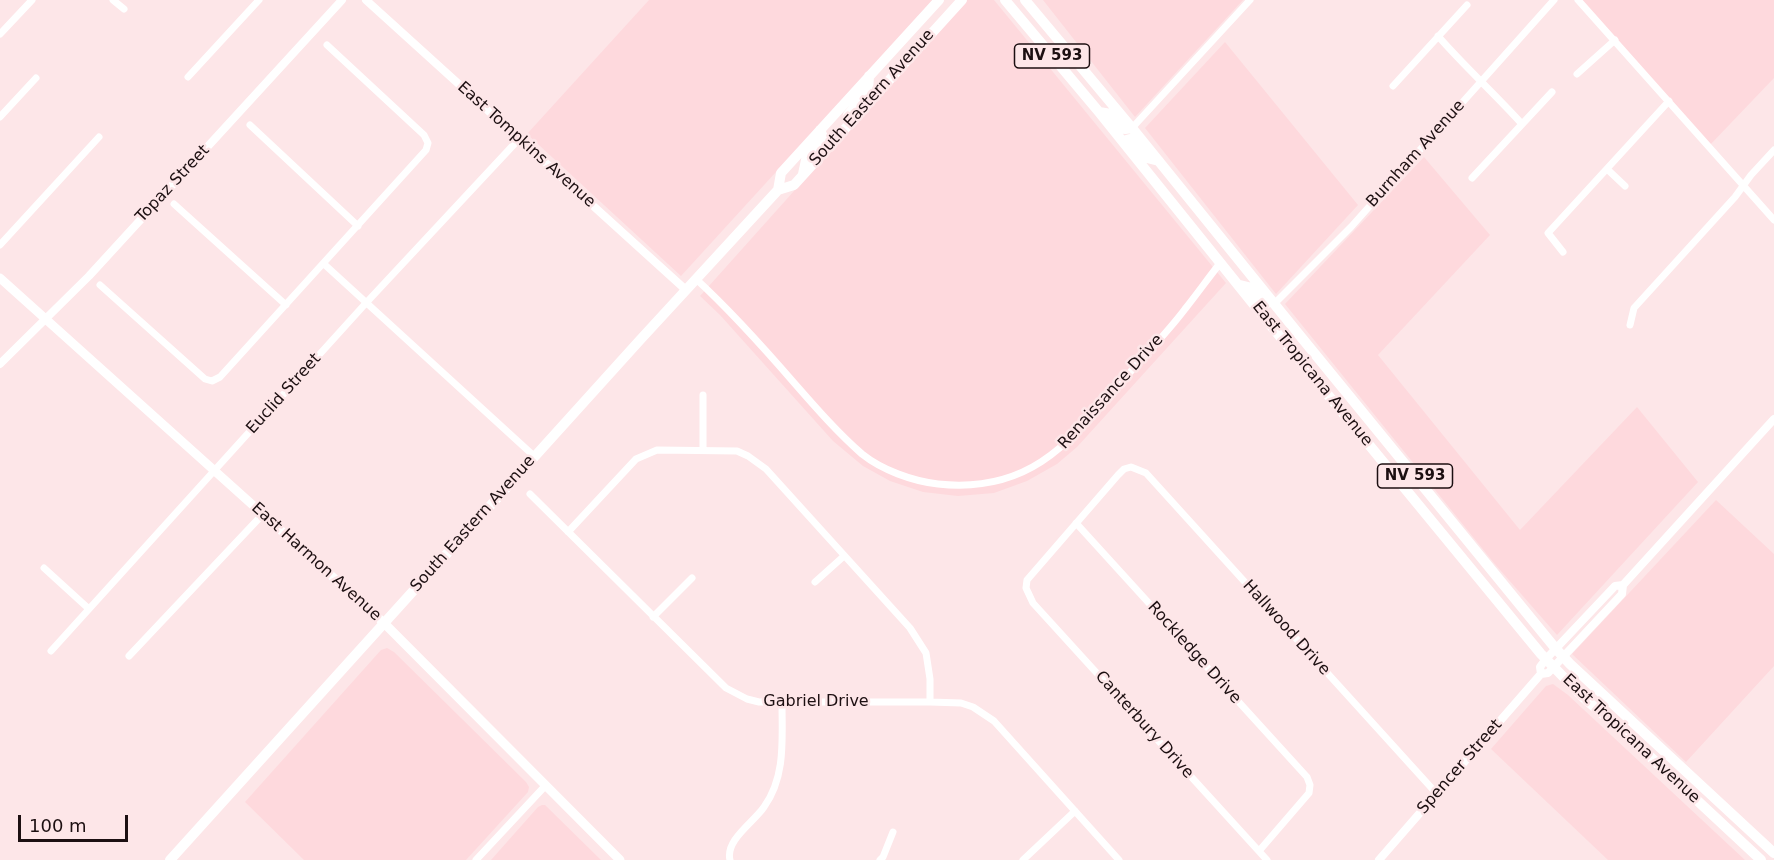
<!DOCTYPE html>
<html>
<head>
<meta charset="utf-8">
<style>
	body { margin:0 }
	#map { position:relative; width:1774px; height:860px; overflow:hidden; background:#fde6e8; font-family:"DejaVu Sans",sans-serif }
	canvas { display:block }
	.scale { position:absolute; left:18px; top:815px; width:110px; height:27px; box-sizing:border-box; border:3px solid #1c0f11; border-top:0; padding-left:8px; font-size:18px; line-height:21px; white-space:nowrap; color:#1c0f11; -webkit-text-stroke:4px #fde6e8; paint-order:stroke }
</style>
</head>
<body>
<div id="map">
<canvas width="1774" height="860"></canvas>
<div class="scale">100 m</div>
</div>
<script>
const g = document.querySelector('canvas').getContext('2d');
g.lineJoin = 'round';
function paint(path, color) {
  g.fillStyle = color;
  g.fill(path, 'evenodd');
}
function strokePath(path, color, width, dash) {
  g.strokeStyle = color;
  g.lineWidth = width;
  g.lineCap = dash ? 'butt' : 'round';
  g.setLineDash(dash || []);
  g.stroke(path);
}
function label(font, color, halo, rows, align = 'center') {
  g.font = font + ' "DejaVu Sans",sans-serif';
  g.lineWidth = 5;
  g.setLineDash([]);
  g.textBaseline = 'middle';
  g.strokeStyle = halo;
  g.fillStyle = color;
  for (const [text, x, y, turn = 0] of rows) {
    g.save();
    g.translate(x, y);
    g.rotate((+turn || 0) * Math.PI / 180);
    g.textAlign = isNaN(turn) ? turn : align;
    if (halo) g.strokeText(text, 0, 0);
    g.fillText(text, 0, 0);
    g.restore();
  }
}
paint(new Path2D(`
	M649 0H933L681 276 527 134Z
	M965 0H994L1226 283 1077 447 1057 464 1027 481 994 493 958 496 923 492 890 481 863 466 833 441 720 315 700 296Z
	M1043 0H1243L1135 117Z
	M1578 0H1774V78L1709 146Z
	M1225 42 1358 205 1276 294 1145 128Z
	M1424 157 1490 235 1378 355 1520 530 1637 407 1698 482 1557 635 1494 563 1285 304Z
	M1716 500 1774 554V666L1686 762 1572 654Z
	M387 648 394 652 526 782 529 787 528 792 466 860H304L245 802 381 650Z
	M1553 684 1568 695 1745 860H1608L1491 749 1546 686Z
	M542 805H545L601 860H491L538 807Z`), '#fed9dd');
strokePath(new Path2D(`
	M113 0 124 9
	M1578 0 1774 220
	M0 34 32 0
	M1438 36C1465 67 1495 94 1522 124
	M1577 74 1615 40
	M188 77 259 0
	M1393 86 1467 5
	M0 117 36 78
	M250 125 358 226
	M1132 128 1250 0
	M1607 169 1625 186
	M1472 178 1552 92
	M174 204 286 305
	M0 245 99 137
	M1563 252 1548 233 1669 101
	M324 264 534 456
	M696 279C732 312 764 348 796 385 817 409 838 433 862 454 882 470 912 481 938 484 1031 494 1070 442 1125 378 1145 355 1167 333 1185 309 1197 294 1209 277 1221 262
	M100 285 205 379 212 381 220 377 426 150 428 143 424 135 327 45
	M1274 304 1351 227 1554 0
	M1630 325 1634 308 1735 197 1751 175 1774 150
	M703 395V450
	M530 494 726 688 747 699 759 702H930L961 703 973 707 994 721 1119 860
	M1076 523 1307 777 1310 785 1309 793 1259 851
	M568 532 636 459 657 450 737 451 748 456 766 469 910 628 926 653 930 679V702
	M44 568 89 609
	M815 582 844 556
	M653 617 692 578
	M51 651 366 303 519 139
	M129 656 263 514
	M476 860 546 785
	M730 860C725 840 754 822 764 807 786 776 782 739 782 703
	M880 860 883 857 893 832
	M1023 860 1075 811
	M1267 860 1033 603 1026 588 1027 580 1118 475 1124 469 1131 467 1146 473 1437 794`), '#fff', 7);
strokePath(new Path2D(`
	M366 0 686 290
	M0 364 89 276 342 0
	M1541 674 1540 667 1546 659 1615 586 1623 585
	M1379 860 1540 675 1541 674 1548 673 1622 594 1623 585 1774 419`), '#fff', 8);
strokePath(new Path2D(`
	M0 278 384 623 620 860`), '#fff', 9);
strokePath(new Path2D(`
	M1005 0 1099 112 1259 311 1541 654 1584 698 1628 736 1761 860
	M1025 0 1132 128 1297 332 1556 649 1570 664 1774 853
	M1099 112 1111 114 1125 129 1132 128
	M850 124 847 119 848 115 868 91 869 76
	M1123 141 1130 139 1147 158 1159 161
	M803 174 806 160 821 143 823 137 820 130
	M778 190 781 173 939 0
	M1240 285 1252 288 1266 304
	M170 860 640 340 778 190 794 185 962 0`), '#fff', 10);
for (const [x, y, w] of [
	[1052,56,75],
	[1415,476,75]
]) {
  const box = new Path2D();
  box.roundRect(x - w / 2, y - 12, w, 24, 4.5);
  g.fillStyle = '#fde6e8';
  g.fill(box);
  strokePath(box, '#1c0f11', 1.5);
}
label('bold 15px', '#1c0f11', null, [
	["NV 593",1052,56],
	["NV 593",1415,476]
]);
label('16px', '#1c0f11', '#fde6e8', [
	["South Eastern Avenue",872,98,-48],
	["East Tompkins Avenue",526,145,42],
	["Burnham Avenue",1416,154,-48],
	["Topaz Street",173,184,-47],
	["East Tropicana Avenue",1312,374,51],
	["Renaissance Drive",1111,392,-48],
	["Euclid Street",284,394,-48],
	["South Eastern Avenue",473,524,-48],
	["East Harmon Avenue",316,562,42],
	["Hallwood Drive",1286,628,48],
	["Rockledge Drive",1194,653,48],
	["Gabriel Drive",816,702],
	["Canterbury Drive",1144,725,48],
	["East Tropicana Avenue",1631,739,43],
	["Spencer Street",1460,767,-49]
]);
</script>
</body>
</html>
